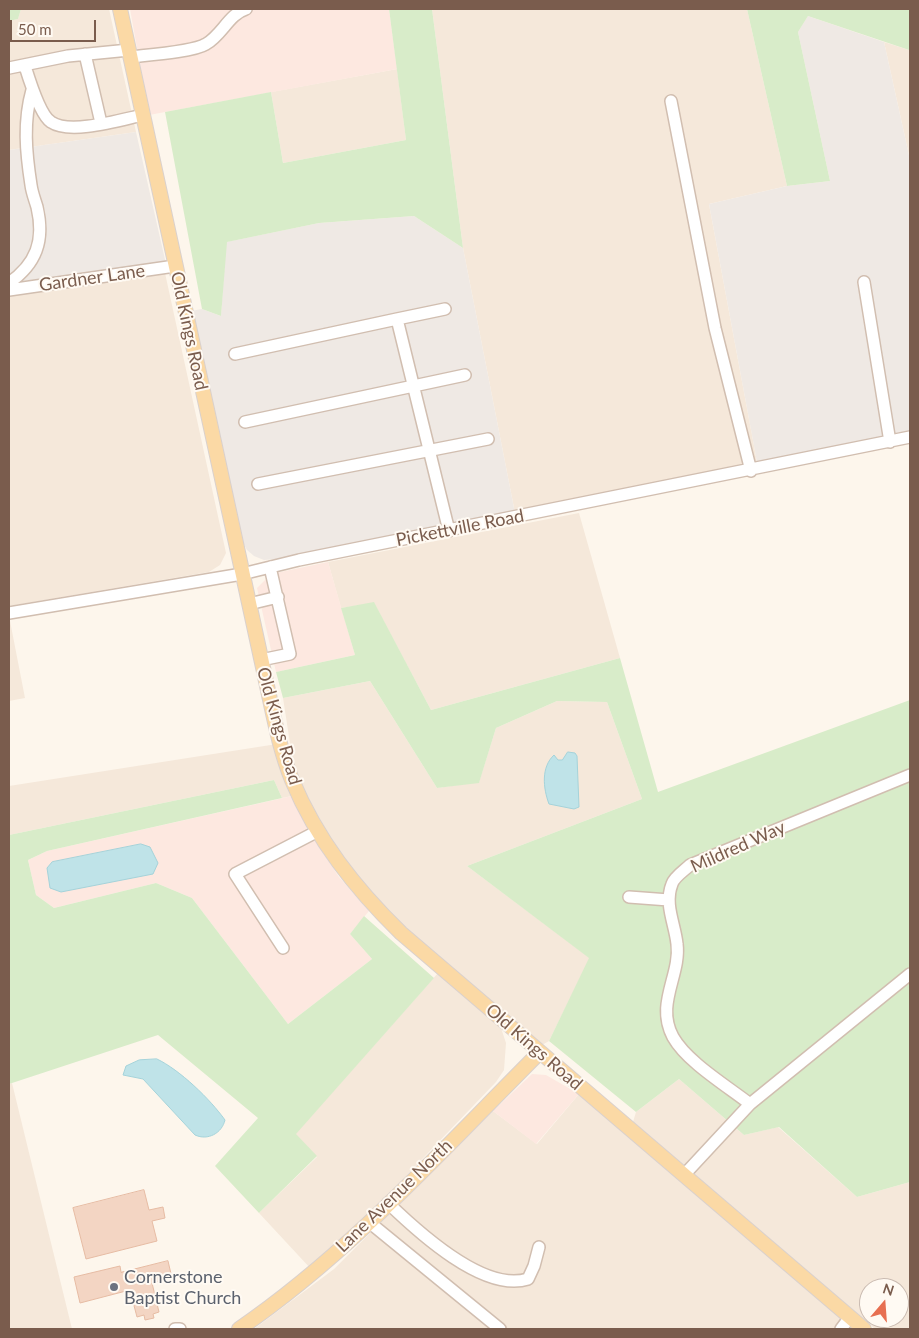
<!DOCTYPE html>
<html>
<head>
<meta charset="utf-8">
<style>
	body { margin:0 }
	#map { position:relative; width:919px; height:1338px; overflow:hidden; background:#fdf6ec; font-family:Lato,sans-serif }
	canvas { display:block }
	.frame { position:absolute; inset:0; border:10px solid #7a5c4d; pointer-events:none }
	.north { position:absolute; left:859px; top:1278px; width:50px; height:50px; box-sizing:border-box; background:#fffaf3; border:1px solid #cabbb1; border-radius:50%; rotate:18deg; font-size:14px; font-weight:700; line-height:20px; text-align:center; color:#7a5c4d }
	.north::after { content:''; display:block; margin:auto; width:18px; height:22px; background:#e76f51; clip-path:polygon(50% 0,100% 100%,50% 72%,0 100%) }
	.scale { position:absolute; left:10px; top:20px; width:86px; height:22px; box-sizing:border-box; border:2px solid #7a5c4d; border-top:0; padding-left:6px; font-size:15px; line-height:18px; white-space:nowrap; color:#7a5c4d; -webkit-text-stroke:4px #fffaf3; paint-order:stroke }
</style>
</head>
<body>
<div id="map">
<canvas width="919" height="1338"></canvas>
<div class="frame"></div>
<div class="north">N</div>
<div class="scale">50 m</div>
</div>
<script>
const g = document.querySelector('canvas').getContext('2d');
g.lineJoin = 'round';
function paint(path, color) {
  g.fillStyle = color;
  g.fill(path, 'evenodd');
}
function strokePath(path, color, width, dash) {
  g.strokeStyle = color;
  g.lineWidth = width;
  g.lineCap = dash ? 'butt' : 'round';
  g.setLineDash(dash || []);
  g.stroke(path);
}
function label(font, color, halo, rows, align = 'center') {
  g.font = font + ' Lato,sans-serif';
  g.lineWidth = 4;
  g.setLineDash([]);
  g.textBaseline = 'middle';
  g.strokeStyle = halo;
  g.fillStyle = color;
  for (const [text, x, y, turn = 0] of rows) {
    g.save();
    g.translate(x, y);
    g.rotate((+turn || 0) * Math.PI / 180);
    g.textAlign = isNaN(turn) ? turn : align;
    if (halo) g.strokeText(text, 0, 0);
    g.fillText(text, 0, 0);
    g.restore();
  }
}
paint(new Path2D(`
	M21 9H109L136 132 9 150V21L18 19Z
	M432 9H747L787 186 709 204 757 462 515 513 463 248Z
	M910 9V160L884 42 909 50Z
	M397 69 406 140 283 163 271 92Z
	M165 273 226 553 220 565 209 572 9 606V294Z
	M579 513 620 658 431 710 374 603 341 608 328 562Z
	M10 621 25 698 9 701V622Z
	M370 681 437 788 479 782 496 728 557 701 607 702 642 799 467 866 590 958 549 1041 542 1045 404 927 377 900 338 852 317 817 294 769 283 698Z
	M277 744 292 796 282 798 274 780 9 835V786Z
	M438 973 501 1028 506 1043 504 1070 496 1082 382 1201 311 1269 259 1213 317 1157 295 1134Z
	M679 1079 744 1135 778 1127 857 1197 910 1182V1329H875L633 1122 636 1112ZM869 1288H899V1318H869Z
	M12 1083 72 1329H9V1084Z
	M579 1094 854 1329H254L334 1269 493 1111 537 1144Z`), '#f5e8da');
paint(new Path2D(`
	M130 9H389L397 69 149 115Z
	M328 562 355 655 276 672 257 588 271 574Z
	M292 796 318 845 339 877 369 911 350 934 372 959 288 1024 192 898 156 883 54 908 36 895 28 860 47 851Z
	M532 1074 546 1075 579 1094 536 1144 493 1111Z`), '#fde8e0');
paint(new Path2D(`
	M808 16 884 42 910 160V432L757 462 709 204 787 186 830 181 798 32Z
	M136 132 166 264 9 284V150Z
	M414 216 463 248 515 513 276 559 264 560 254 556 247 550 241 539 191 311 202 309 221 316 226 242 319 223Z`), '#efe9e4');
paint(new Path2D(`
	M9 9H21L18 19 9 21Z
	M389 9H432L463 248 414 216 319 223 227 242 221 316 202 309 165 112 271 92 283 163 406 140Z
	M747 9H910L909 50 808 16 798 32 830 181 787 186Z
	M374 602 431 710 620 658 658 792 910 700V1182L857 1197 779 1127 744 1135 679 1079 636 1112 549 1041 589 958 467 866 642 799 607 702 557 701 496 728 479 783 437 788 370 681 283 698 276 672 355 655 341 608Z
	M274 780 282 798 47 851 28 860 36 895 54 908 156 883 192 898 288 1024 372 959 350 934 364 916 434 978 296 1134 317 1156 259 1213 215 1166 258 1118 158 1035 9 1084V835Z`), '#d8ecc9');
const water = new Path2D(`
	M568 752 575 753 577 756 579 807 574 809 549 804C543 788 541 767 554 755L558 760H562Z
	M141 844 150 847 158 863 153 874 61 892 50 888 47 868 52 862Z
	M157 1059C180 1070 210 1099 225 1120 222 1133 208 1141 195 1135L143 1079 123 1075 126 1066 139 1060Z`);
paint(water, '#bfe3e8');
strokePath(water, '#a5d3da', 1);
const building = new Path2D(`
	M144 1190 149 1210 163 1207 165 1218 152 1221 157 1241 86 1259 73 1208Z
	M168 1261 172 1278 152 1283 159 1312 153 1314 154 1318 145 1320 144 1315 137 1317 132 1298 128 1299 126 1291 80 1303 74 1277 120 1266 121 1272Z`);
paint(building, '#f3d5c3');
strokePath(building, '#e6bba3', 1);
const minor = new Path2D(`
	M85 54 101 123
	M130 57C147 55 193 52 206 44 222 35 229 14 246 9
	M25 66C29 79 40 115 51 122 70 135 120 120 143 115
	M9 68 68 56 129 50
	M671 101 715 328 751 471
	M864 282 890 442
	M9 283C36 264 45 241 37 207 35 200 32 193 31 185 26 153 23 122 32 90
	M9 290 175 266
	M397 319 445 309
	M235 354 397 319 449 531
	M245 422 465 375
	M258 484 488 439
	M249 604 278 597
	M9 613 242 574 299 560 910 437
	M261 660 290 654 270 567
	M629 897 669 900
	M283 948 235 874 318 831
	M750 1104C727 1086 687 1062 673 1037 655 1004 681 975 677 944 675 924 664 904 672 884 674 877 685 870 690 865L910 775
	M684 1175 750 1104 910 974
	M388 1203C418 1232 484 1293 528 1279L534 1266 539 1247
	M369 1222 500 1329
	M175 1329H180
	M841 1329 850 1317`);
const major = new Path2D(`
	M120 9 269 695C275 723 281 753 292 780 317 840 355 888 401 933L864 1329
	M239 1329C350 1253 445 1147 540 1052`);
strokePath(minor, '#d1beb0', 14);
strokePath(major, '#dad1cd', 16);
strokePath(minor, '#fff', 11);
strokePath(major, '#fbd9a5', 14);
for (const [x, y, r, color] of [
	[114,1287,5,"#6b7280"]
]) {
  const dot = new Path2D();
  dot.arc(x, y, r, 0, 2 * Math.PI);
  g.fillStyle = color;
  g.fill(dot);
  strokePath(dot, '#fffaf3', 2);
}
label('18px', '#7a5c4d', '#fffaf3', [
	["Gardner Lane",92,278,-8],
	["Old Kings Road",189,331,78],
	["Pickettville Road",460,528,-11],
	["Old Kings Road",279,726,74],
	["Mildred Way",738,847,-24],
	["Old Kings Road",534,1047,41],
	["Lane Avenue North",394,1196,-44]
]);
label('18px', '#5b616d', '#fffaf3', [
	["Cornerstone",124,1277],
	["Baptist Church",124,1298]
], 'left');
</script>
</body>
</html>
